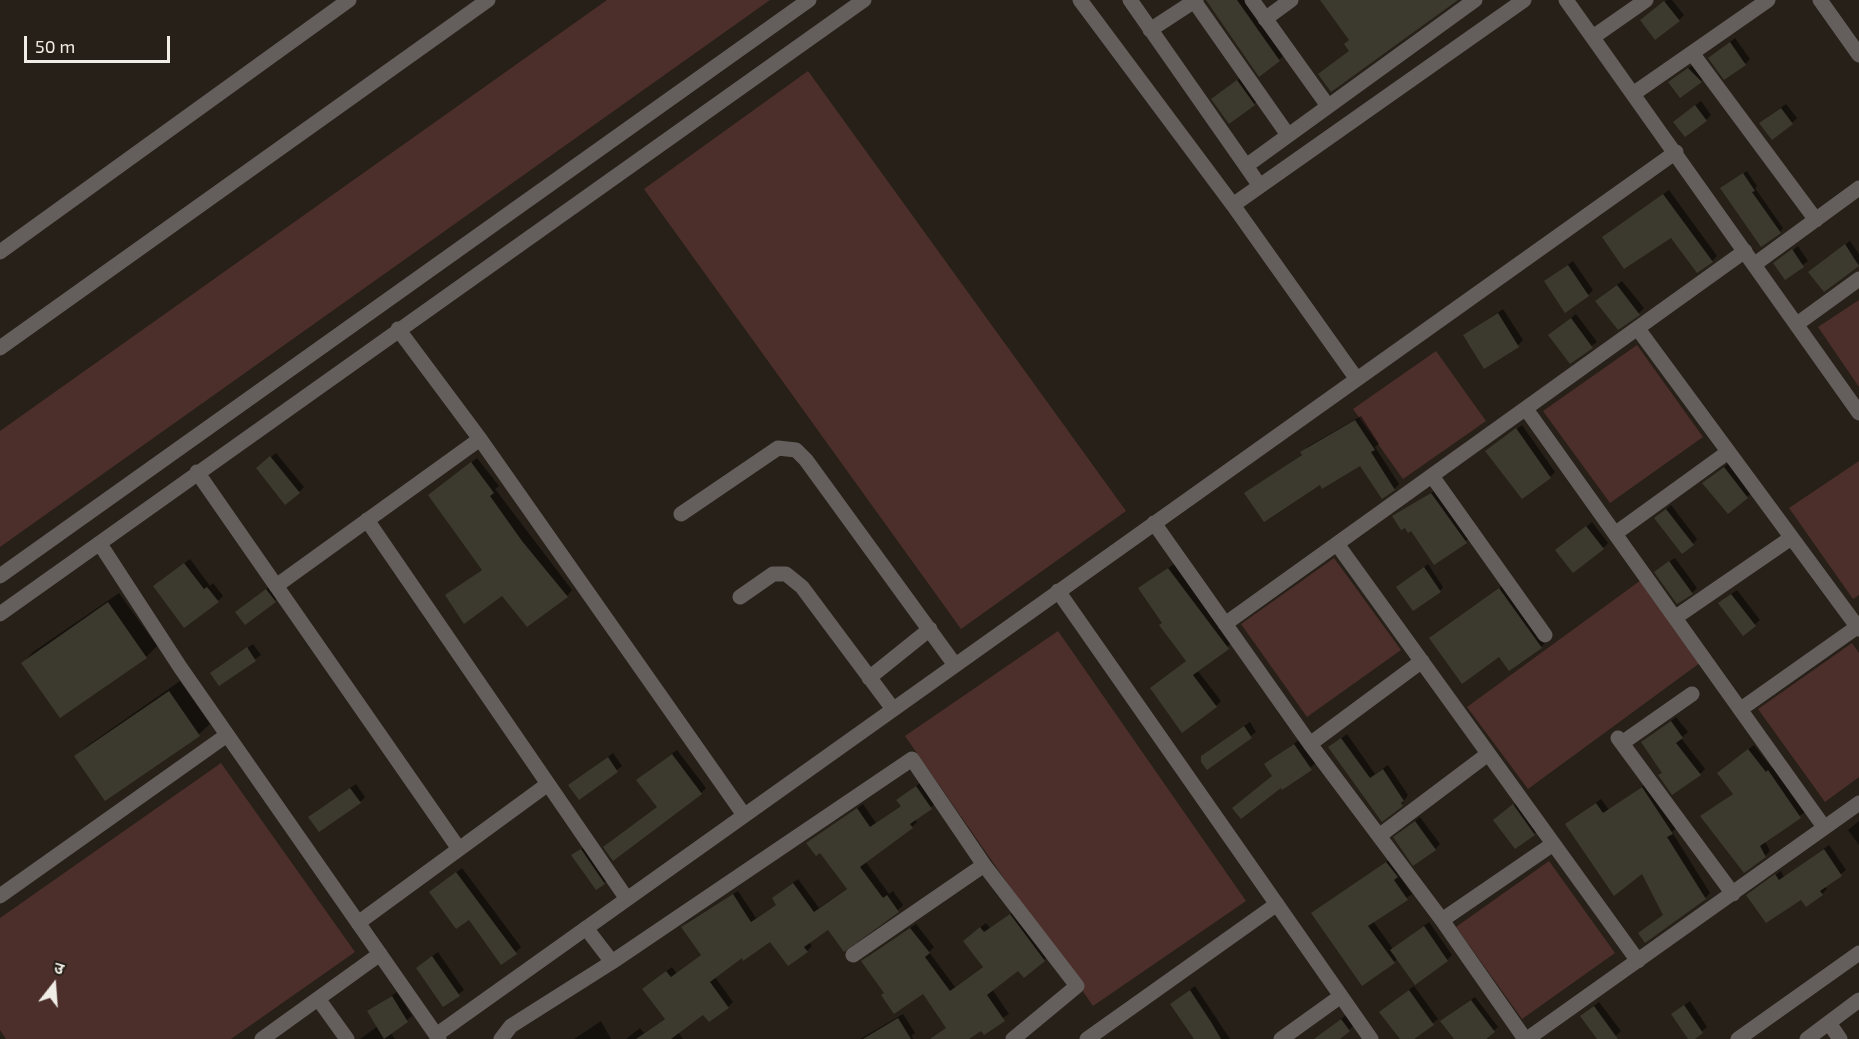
<!DOCTYPE html>
<html>
<head>
<meta charset="utf-8">
<style>
	body { margin:0 }
	#map { position:relative; width:1859px; height:1039px; overflow:hidden; background:#272018; font-family:"Exo 2","Noto Sans Devanagari",sans-serif }
	canvas { display:block }
	.north { position:absolute; left:24px; top:955px; width:60px; height:60px; -webkit-text-stroke:4px #272018; paint-order:stroke; rotate:17deg; font-size:16px; font-weight:700; line-height:24px; text-align:center; color:#f0ece6 }
	.north::after { content:''; display:block; margin:auto; width:21px; height:27px; background:#f0ece6; clip-path:polygon(50% 0,100% 100%,50% 72%,0 100%) }
	.scale { position:absolute; left:24px; top:36px; width:146px; height:27px; box-sizing:border-box; border:3px solid #f0ece6; border-top:0; padding-left:8px; font-size:18px; line-height:21px; white-space:nowrap; color:#f0ece6; -webkit-text-stroke:4px #272018; paint-order:stroke }
</style>
</head>
<body>
<div id="map">
<canvas width="1859" height="1039"></canvas>
<div class="north">उ</div>
<div class="scale">50 m</div>
</div>
<script>
const g = document.querySelector('canvas').getContext('2d');
g.lineJoin = 'round';
function paint(path, color) {
  g.fillStyle = color;
  g.fill(path, 'evenodd');
}
function strokePath(path, color, width, dash) {
  g.strokeStyle = color;
  g.lineWidth = width;
  g.lineCap = dash ? 'butt' : 'round';
  g.setLineDash(dash || []);
  g.stroke(path);
}
paint(new Path2D(`
	M607 0H770L0 547V431Z
	M808 71 1126 511 961 629 644 189Z
	M1859 300V387L1818 327Z
	M1637 345 1703 437 1610 503 1543 411Z
	M1436 351 1486 421 1403 479 1353 409Z
	M1859 461V595L1853 599 1789 508Z
	M1334 558 1401 650 1307 717 1241 624Z
	M1648 575 1708 657 1528 789 1467 707Z
	M1058 631 1246 901 1093 1006 905 736Z
	M1852 643 1859 653V777L1825 802 1758 709Z
	M221 763 355 952 231 1039H6L0 1030V918Z
	M1549 861 1615 953 1522 1019 1456 927Z`), '#4c2f2a');
paint(new Path2D(`
	M1208 0H1246L1284 55 1279 60Z
	M1667 0H1672L1684 15 1679 20 1647 15Z
	M1735 38 1750 59 1745 64 1710 58Z
	M1694 64 1706 76 1701 81 1670 82Z
	M1243 76 1259 99 1254 104 1213 99Z
	M1701 101 1711 115 1706 120 1680 117Z
	M1786 104 1797 118 1792 123 1766 118Z
	M1747 171 1757 186 1755 188 1783 228 1780 232 1725 185Z
	M1669 190 1717 256 1712 261 1672 236 1609 232Z
	M1850 241 1859 254V264L1824 290 1814 268Z
	M1798 246 1808 261 1785 278 1779 261Z
	M1573 261 1593 290 1588 295 1545 282Z
	M1622 281 1644 308 1639 313 1602 296Z
	M1503 309 1523 340 1518 345 1465 335Z
	M1576 314 1597 342 1570 362 1550 335Z
	M1361 416 1379 444 1375 447 1399 484 1394 489 1361 464 1320 483 1246 493 1303 454 1307 447Z
	M1522 425 1555 472 1550 477 1487 451Z
	M276 453 304 487 299 492 263 463Z
	M477 458 499 486 495 489 572 590 567 596 447 595 483 569 430 495Z
	M1729 463 1752 492 1747 497 1709 478Z
	M1437 489 1471 537 1434 563 1411 529 1394 516Z
	M1671 505 1697 539 1693 544 1656 518Z
	M1592 522 1608 543 1603 548 1562 546Z
	M1675 558 1697 588 1692 593 1661 567Z
	M190 559 210 586 213 583 223 596 218 601 160 581Z
	M1174 564 1233 642 1197 670 1221 701 1216 706 1152 688 1187 660 1145 584Z
	M1428 564 1443 587 1440 591 1402 584Z
	M1505 584 1546 642 1541 647 1500 655 1431 638Z
	M272 585 280 596 275 601 237 612Z
	M1737 590 1760 620 1743 634 1725 598Z
	M119 593 157 646 146 657 60 716 23 663 33 652Z
	M253 644 261 655 220 684 212 673Z
	M180 681 210 724 199 734 76 756 87 746Z
	M1676 717 1688 732 1681 738 1705 769 1700 774 1663 772 1643 742Z
	M1250 722 1256 732 1207 768 1208 751Z
	M1347 734 1375 774 1388 765 1408 795 1402 804 1382 820 1335 743Z
	M1299 740 1316 763 1283 788 1273 775 1271 760Z
	M1754 745 1772 768 1774 766 1805 812 1765 841 1770 851 1765 856 1702 816 1734 793 1724 768Z
	M677 750 706 788 701 793 658 806 643 775Z
	M613 753 622 766 579 798 570 785Z
	M921 782 936 803 915 819 917 822 912 827 865 861 889 894 893 891 903 905 898 910 844 950 828 928 809 942 812 946 807 951 771 940 742 956 715 977 733 1002 728 1007 704 1013 678 1032 683 1039H626L640 1028 644 1033 666 1018 649 984 672 967 677 974 702 954 683 927 688 922 738 891 756 918 778 904 779 893 798 879 819 908 848 888 820 851 808 843 863 804 876 823 902 805 898 800Z
	M1647 783 1676 828 1672 832 1710 893 1705 898 1665 914 1643 872 1567 824 1601 799 1609 810Z
	M356 784 365 797 360 802 315 812Z
	M1519 801 1539 829 1534 834 1500 815Z
	M1420 817 1440 844 1435 849 1400 832Z
	M1859 821V845L1848 830Z
	M586 845 609 878 604 883 573 856Z
	M1829 845 1846 870 1825 886 1827 889 1822 894 1802 898 1753 890 1781 871 1784 877Z
	M1392 858 1398 874 1412 894 1373 921 1393 949 1429 922 1452 955 1447 960 1398 958 1394 962 1318 909Z
	M462 868 521 947 516 952 431 892Z
	M1015 911 1049 955 1044 960 1018 969 992 989 1009 1014 967 1039H949L948 1027 923 992H886L868 956 916 924 934 947 929 952 955 987 984 966 969 936 986 923 990 928Z
	M438 952 464 990 444 1005 423 963Z
	M1195 986 1230 1039H1195L1172 1004Z
	M1414 986 1438 1019 1411 1039H1401L1381 1012Z
	M397 992 412 1016 391 1033 395 1039H360L378 1026 369 1012Z
	M1475 997 1498 1027 1483 1039H1460L1448 1016Z
	M1690 1001 1707 1027 1692 1039 1673 1014Z
	M1599 1002 1621 1031 1612 1039H1599L1587 1011Z
	M903 1014 915 1033 911 1036 914 1039H860Z
	M1346 1015 1354 1025 1349 1030 1337 1039H1315Z
	M601 1021 611 1039H574Z`), '#0007');
paint(new Path2D(`
	M1206 0H1237L1280 61 1259 77Z
	M1320 0H1458L1331 92 1318 74 1349 51 1344 44 1349 40Z
	M1664 1 1680 21 1655 40 1640 20Z
	M1730 42 1746 65 1724 80 1708 58Z
	M1688 68 1702 82 1680 98 1668 82Z
	M1237 80 1255 105 1229 124 1211 99Z
	M1695 105 1707 121 1685 137 1673 122Z
	M1781 108 1793 124 1772 140 1759 123Z
	M1743 173 1755 191 1752 192 1781 233 1761 247 1720 188Z
	M1663 194 1713 262 1697 273 1671 238 1624 269 1602 237Z
	M1845 244 1859 266 1824 292 1808 272Z
	M1792 249 1804 267 1785 280 1773 263Z
	M1568 265 1589 296 1565 313 1544 281Z
	M1617 285 1640 315 1618 330 1595 301Z
	M1498 313 1519 347 1484 369 1463 335Z
	M1571 318 1593 348 1570 364 1548 335Z
	M1355 420 1375 450 1371 452 1395 490 1382 499 1360 466 1322 489 1320 485 1264 522 1244 493 1302 455 1300 452Z
	M1516 428 1551 478 1522 499 1485 451Z
	M270 456 300 493 285 505 256 468Z
	M471 462 494 493 490 496 522 541 568 597 527 627 502 596 464 624 445 595 482 570 428 495Z
	M1724 467 1748 498 1728 514 1702 483Z
	M1431 493 1467 543 1434 565 1411 531 1408 533 1405 528 1401 530 1392 516Z
	M1666 509 1694 545 1682 554 1654 518Z
	M1586 526 1604 549 1573 573 1555 550Z
	M1669 561 1693 594 1677 604 1654 572Z
	M184 563 204 589 207 587 219 602 184 628 153 586Z
	M1424 567 1441 592 1413 611 1396 587Z
	M1168 568 1229 649 1193 675 1217 707 1182 733 1150 688 1186 661 1159 625 1162 623 1138 588Z
	M1499 588 1542 648 1509 671 1499 657 1462 684 1429 638Z
	M266 589 276 602 245 625 235 612Z
	M1731 594 1756 626 1743 636 1718 603Z
	M108 602 147 658 60 718 21 663Z
	M247 647 256 661 219 686 210 673Z
	M169 691 200 736 105 801 74 756Z
	M1671 721 1683 738 1676 743 1701 775 1672 795 1658 775 1662 773 1641 742Z
	M1244 726 1252 738 1207 770 1201 762V756Z
	M1341 738 1370 778 1383 769 1404 801 1401 803 1403 806 1382 822 1328 747Z
	M1294 744 1312 770 1282 790 1281 788 1241 819 1232 808 1272 776 1264 764Z
	M1748 749 1766 772 1768 770 1801 818 1760 846 1766 857 1744 873 1700 816 1733 794 1717 773Z
	M672 754 702 794 613 861 603 847 657 807 636 780Z
	M608 757 618 772 579 800 568 785Z
	M916 786 932 809 910 824 913 828 860 867 883 898 887 895 899 912 844 952 828 930 804 947 808 952 788 966 770 942 743 961 742 958 710 982 729 1008 709 1022 703 1015 671 1039H636L665 1019 642 989 666 971 671 977 701 955 681 927 733 894 751 922 776 905 772 898 793 883 814 912 847 889 820 853 816 856 806 843 857 808 870 827 901 806 896 800Z
	M1642 787 1673 834 1667 837 1706 899 1645 943 1638 933 1663 915 1642 874 1614 896 1565 824 1596 803 1603 813Z
	M350 788 361 803 319 832 308 817Z
	M1513 804 1535 835 1515 849 1493 820Z
	M1415 821 1436 850 1413 866 1393 837Z
	M581 849 605 884 596 890 571 855Z
	M1824 849 1842 876 1820 891 1823 895 1806 907 1801 900 1766 923 1746 895 1775 874 1779 880Z
	M1386 862 1398 877 1394 880 1408 900 1368 926 1395 963 1362 986 1311 913Z
	M456 872 517 954 501 965 469 920 456 929 429 892Z
	M1010 914 1045 961 1024 978 1018 971 987 995 1005 1021 984 1035 981 1031 969 1039H930L946 1028 923 994 894 1014 881 995 884 993 861 961 910 928 930 953 925 957 950 991 983 967 963 941 980 927 984 932Z
	M1424 926 1448 961 1415 985 1390 950Z
	M432 956 460 996 443 1007 416 968Z
	M1190 990 1211 1022 1221 1039H1194L1170 1004Z
	M1409 990 1434 1025 1414 1039H1400L1379 1012Z
	M392 996 408 1022 384 1039 367 1011Z
	M1471 1000 1495 1032 1486 1039H1454L1440 1021Z
	M1684 1005 1703 1033 1695 1039H1688L1671 1014Z
	M1594 1006 1618 1039H1597L1580 1016Z
	M898 1018 911 1039H863Z
	M1341 1019 1350 1031 1340 1039H1314Z`), '#3c3a2f');
strokePath(new Path2D(`
	M1080 0 1233 205 1356 378
	M1130 0 1260 186
	M1252 0 1328 106
	M1566 0 1859 413
	M1820 0 1859 55
	M1194 1 1288 135
	M1265 19 1291 0
	M1150 30 1196 0
	M1593 37 1646 0
	M1692 53 1816 220
	M1633 94 1768 0
	M1246 166 1475 0
	M1233 205 1524 0
	M0 252 349 0
	M1755 264 1859 188
	M1797 324 1859 279
	M398 329 480 439 744 815
	M1638 329 1859 629
	M0 348 488 0
	M1526 409 1824 827
	M197 472 459 849
	M1432 476 1545 635
	M681 514 778 448 796 450 806 460 955 665
	M367 520 627 899
	M1154 523 1310 744 1442 920 1525 1039
	M1616 533 1728 452
	M100 544 180 667 439 1039
	M1337 544 1638 961
	M0 576 809 0
	M276 586 480 439
	M1058 591 1371 1039
	M740 597 773 574H786L802 587 893 709
	M0 614 864 0
	M1676 617 1791 538
	M1225 624 1745 251
	M869 678 930 629
	M1741 709 1857 627
	M1618 738 1733 894
	M1622 743 1692 694
	M1310 744 1422 661
	M1379 836 1488 754
	M0 896 227 735
	M1442 920 1553 844
	M358 923 548 784
	M586 928 612 962
	M853 955 984 865
	M319 1000 347 1039
	M1829 1023 1840 1039
	M436 1035 1676 152
	M262 1039 380 954
	M501 1039 511 1026 612 962 912 759 984 865 1077 986 1013 1039
	M1087 1039 1277 904
	M1281 1039 1341 996
	M1527 1039 1859 803
	M1738 1039 1859 953
	M1807 1039 1859 1000`), '#645f5c', 15);
</script>
</body>
</html>
